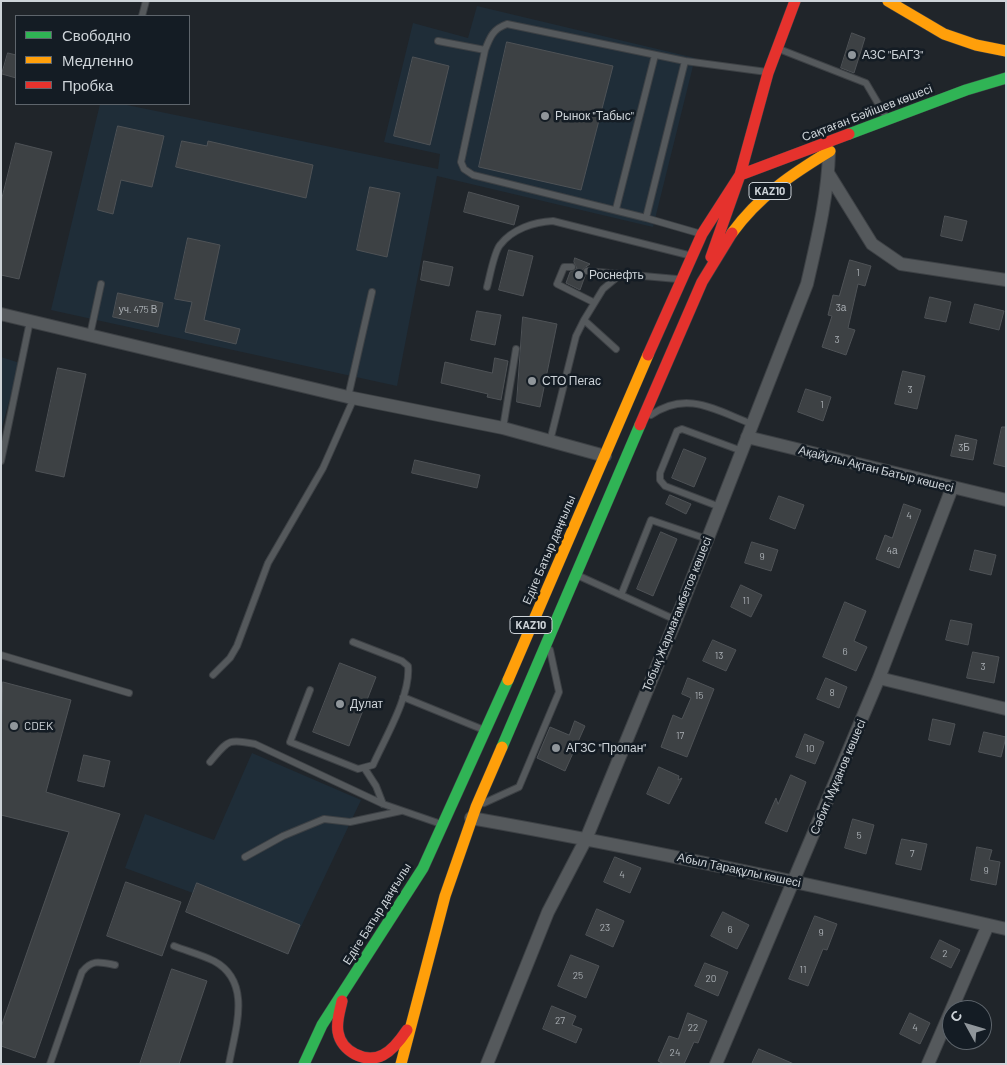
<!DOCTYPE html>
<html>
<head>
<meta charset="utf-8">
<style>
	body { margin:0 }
	#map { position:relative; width:1007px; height:1065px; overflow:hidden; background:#20252a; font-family:Barlow,sans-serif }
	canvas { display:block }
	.frame { position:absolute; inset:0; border:2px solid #cdd3d8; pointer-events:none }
	.legend { position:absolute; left:15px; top:15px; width:175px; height:90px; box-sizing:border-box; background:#141c24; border:1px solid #5e656c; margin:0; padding:6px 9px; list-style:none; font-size:15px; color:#cdd3d8 }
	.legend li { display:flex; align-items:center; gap:10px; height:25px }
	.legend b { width:25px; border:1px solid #5e656c }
	.north { position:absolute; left:942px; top:1000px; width:50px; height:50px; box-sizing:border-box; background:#141c24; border:1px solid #5e656c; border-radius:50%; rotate:309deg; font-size:14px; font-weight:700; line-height:20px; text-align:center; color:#cdd3d8 }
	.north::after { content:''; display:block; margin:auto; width:18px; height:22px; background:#90969b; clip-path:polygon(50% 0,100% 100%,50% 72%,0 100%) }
</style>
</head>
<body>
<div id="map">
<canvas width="1007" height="1065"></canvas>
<div class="frame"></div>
<ul class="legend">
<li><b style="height:6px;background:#30b455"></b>Свободно</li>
<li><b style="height:6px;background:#ff9f0a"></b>Медленно</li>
<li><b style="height:6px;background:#e5322d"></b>Пробка</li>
</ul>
<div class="north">С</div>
</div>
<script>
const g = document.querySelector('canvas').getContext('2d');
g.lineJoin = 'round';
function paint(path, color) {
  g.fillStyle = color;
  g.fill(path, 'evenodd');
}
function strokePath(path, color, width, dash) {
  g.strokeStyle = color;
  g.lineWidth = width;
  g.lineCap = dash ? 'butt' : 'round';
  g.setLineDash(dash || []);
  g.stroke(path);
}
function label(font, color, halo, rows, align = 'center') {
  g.font = font + ' Barlow,sans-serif';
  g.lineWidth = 5;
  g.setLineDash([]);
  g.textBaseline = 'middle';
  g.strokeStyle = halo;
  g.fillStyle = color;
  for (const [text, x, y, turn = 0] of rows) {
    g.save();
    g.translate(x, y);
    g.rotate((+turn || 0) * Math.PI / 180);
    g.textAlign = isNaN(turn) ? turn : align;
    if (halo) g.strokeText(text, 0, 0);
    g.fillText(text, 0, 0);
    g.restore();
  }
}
paint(new Path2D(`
	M477 6 695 58 653 227 437 176 397 386 51 310 100 104H122L438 169 440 154 384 142 413 23 468 38Z
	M1 357 20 363 1 430Z
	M252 753 361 800 288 954 186 912 193 893 125 868 145 814 214 840Z`), '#1f2d38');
const building = new Path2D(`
	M852 33 865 38 854 73 841 68Z
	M507 42 613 66 581 190 479 167Z
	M8 53 16 55V78L2 74Z
	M413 57 449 66 430 145 394 136Z
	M118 126 164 136 152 187 121 180 113 214 98 210Z
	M182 141 207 146 208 141 313 165 306 198 176 167Z
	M16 143 52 152 19 279 1 275V202Z
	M370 187 400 193 387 257 357 250Z
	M469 192 519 206 514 225 464 212Z
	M945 216 967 221 962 241 941 236Z
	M188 238 220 245 204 320 240 329 236 344 185 332 192 302 175 299Z
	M509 250 533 256 523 296 499 290Z
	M575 258 590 264 583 269 585 276 580 290 566 283 570 272 577 269 574 262Z
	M850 260 871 266 865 286 858 284 848 328 855 330 846 355 822 347 832 316 828 315 833 295 839 296Z
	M424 261 453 267 449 286 421 280Z
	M118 293 163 303 158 327 113 317Z
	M930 297 951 302 946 322 925 318Z
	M975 304 1004 311 999 330 970 323Z
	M477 311 501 315 495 345 471 340Z
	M523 317 557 324 540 407 517 402Z
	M495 358 508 361 501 400 487 397 488 394 441 383 445 362 492 373Z
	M58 368 86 374 64 477 36 471Z
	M903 371 925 376 917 409 895 404Z
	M806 389 831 397 823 421 798 412Z
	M1002 427H1006V467L994 464Z
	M956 435 977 440 973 460 951 456Z
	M684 449 706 458 694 487 672 478Z
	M415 460 480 475 477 488 412 473Z
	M670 495 691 504 686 514 666 504Z
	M779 496 804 505 795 529 770 519Z
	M904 504 921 510 899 568 876 559 885 535 892 538Z
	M661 532 677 539 653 596 637 589Z
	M752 542 778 550 771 571 745 563Z
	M975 550 996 555 991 575 970 570Z
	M741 585 762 595 751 617 731 607Z
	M845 602 866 611 854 641 867 647 856 671 823 657Z
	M951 620 972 624 968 645 946 640Z
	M713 640 736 650 726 671 703 661Z
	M973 652 999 657 994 683 967 678Z
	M340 663 376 677 349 746 313 732Z
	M688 678 714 689 687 757 661 747 673 715 682 719 691 698 682 694Z
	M826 678 847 687 839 708 817 699Z
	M3 682 71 700 46 792 120 814 35 1058 1 1046V1027L69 832 1 815Z
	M933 719 955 724 950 745 929 740Z
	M575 721 585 726 565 771 537 758 550 727 569 735Z
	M984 732 1006 737 1001 757 979 752Z
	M805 734 824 742 815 764 796 757Z
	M84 755 110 761 104 787 78 781Z
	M659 767 679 776 678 780 682 778 669 804 647 794Z
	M791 775 806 782 787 832 765 823 776 798 778 804Z
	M853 819 874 825 866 854 845 848Z
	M902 839 927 844 921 870 896 864Z
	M977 847 992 850 989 860 1000 862 996 885 971 880Z
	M615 857 641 868 630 893 604 882Z
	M126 882 181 902 162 956 107 936Z
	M197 883 300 925 288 954 186 912Z
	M597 909 624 921 613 947 586 935Z
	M723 912 749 925 737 949 711 936Z
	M815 916 837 924 827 950 823 949 808 986 789 979Z
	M940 940 960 950 951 968 931 958Z
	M571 955 599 966 586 998 558 986Z
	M705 963 728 972 718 996 695 986Z
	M172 969 207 981 179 1064H140Z
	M552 1006 576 1016 572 1025 582 1029 576 1043 543 1029Z
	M688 1013 707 1021 698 1043 694 1042 684 1064H664L658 1061 669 1036 678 1039Z
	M910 1013 930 1023 920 1044 900 1034Z
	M759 1049 794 1064H752Z`);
paint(building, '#3d4144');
strokePath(building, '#4e5256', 1);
const lane = new Path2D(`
	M142 16 146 1
	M438 41 485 50
	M779 49 866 83 886 117
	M616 209 655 55
	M646 218 473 175 464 169 461 162 485 50C490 37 493 29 507 24L685 61
	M698 233 646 218 685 61 767 72
	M572 267H564L557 284 593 302
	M587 271 621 274
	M487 287C490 276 494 252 500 245 512 229 534 222 553 221L688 255
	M90 335 101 284
	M616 349 584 320 603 289 621 274 677 279
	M348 397 372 292
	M651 415C687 390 715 410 752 424
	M503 428 516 349
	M550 441 576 336 584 320
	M1 461 30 321
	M720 507 665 486 660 480V473L677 431 682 429 742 451
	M579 576 676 620
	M621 595 651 520 707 539
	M1 655 129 693
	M213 675 230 658 237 646 268 563 323 468 354 398
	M310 690 290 742 358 769 373 765C385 738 411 695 408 666L402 661 353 642
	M403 697 484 730
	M210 762C228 741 227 738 255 744L383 804 441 824
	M365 769 376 786 383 804
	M484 803 519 787 559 692 550 650
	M245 857 283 836 324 819 350 822 401 811
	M174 946C187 951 202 955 214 961 253 982 235 1030 229 1064
	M50 1064 82 972C92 959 100 962 115 965`);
const street = new Path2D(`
	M828 173 872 244 901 264 1006 280
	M1 314 348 397 503 428 605 456
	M747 437 1006 500
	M879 678 1006 709
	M471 818C651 850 828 888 1006 929
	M487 1064 548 912 586 839 676 620 807 284C817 240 828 196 829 152
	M716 1064 879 678 952 488
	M928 1064 988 925`);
const fast = new Path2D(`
	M849 134 966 90 1006 78
	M502 747 640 425
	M304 1064 322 1025 423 868 508 680`);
const slow = new Path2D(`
	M888 1 944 34 976 45 1006 51
	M732 233C759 196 792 174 830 151
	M508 680 648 355
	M401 1064 445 896 476 807 502 747`);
const jam = new Path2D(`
	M711 257 740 175 768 73 795 1
	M648 355 702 234 740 175 849 134
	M640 425 702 282 732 233
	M342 1001C340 1011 336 1021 338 1032 341 1051 365 1064 383 1055 393 1050 401 1039 407 1030`);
strokePath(lane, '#3d4145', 8);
strokePath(street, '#3d4145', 14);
strokePath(fast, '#3d4145', 12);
strokePath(slow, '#3d4145', 12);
strokePath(jam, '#3d4145', 12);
strokePath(lane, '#55595c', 6);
strokePath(street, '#55595c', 12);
strokePath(fast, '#30b455', 11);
strokePath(slow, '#ff9f0a', 11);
strokePath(jam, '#e5322d', 11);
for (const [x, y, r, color] of [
	[852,55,5,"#90969b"],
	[545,116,5,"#90969b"],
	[579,275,5,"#90969b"],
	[532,381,5,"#90969b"],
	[340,704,5,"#90969b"],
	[14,726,5,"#90969b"],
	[556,748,5,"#90969b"]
]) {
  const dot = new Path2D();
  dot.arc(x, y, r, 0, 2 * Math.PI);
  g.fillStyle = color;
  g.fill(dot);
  strokePath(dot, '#141c24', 2);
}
label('10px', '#a9aeb3', null, [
	["1",858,273],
	["3а",841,308],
	["уч. 475 В",138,310],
	["3",837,340],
	["3",910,390],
	["1",822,405],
	["3Б",964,448],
	["4",909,516],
	["4а",892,551],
	["9",762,557],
	["11",746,601],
	["6",845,652],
	["13",719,656],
	["3",983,667],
	["8",832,693],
	["15",699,696],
	["17",680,736],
	["10",810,749],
	["5",859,836],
	["7",912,854],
	["9",986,871],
	["4",622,875],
	["23",605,928],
	["6",730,930],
	["9",821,933],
	["2",945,954],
	["11",803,970],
	["25",578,976],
	["20",711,979],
	["27",560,1021],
	["22",693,1028],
	["4",915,1028],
	["24",675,1053]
]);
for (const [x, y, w] of [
	[770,191,42],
	[531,625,42]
]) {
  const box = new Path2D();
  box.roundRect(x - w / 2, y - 8.5, w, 17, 4);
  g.fillStyle = '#141c24';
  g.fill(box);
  strokePath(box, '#cdd3d8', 1);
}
label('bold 11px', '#cdd3d8', null, [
	["KAZ10",770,191],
	["KAZ10",531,625]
]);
label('12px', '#cdd3d8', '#141c24', [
	["АЗС \"БАГЗ\"",862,55],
	["Рынок \"Табыс\"",555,116],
	["Роснефть",589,275],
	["СТО Пегас",542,381],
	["Дулат",350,704],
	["CDEK",24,726],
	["АГЗС \"Пропан\"",566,748]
], 'left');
label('12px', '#cdd3d8', '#141c24', [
	["Сақтаған Бәйішев көшесі",867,113,-21],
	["Ақайұлы Ақтан Батыр көшесі",876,469,14],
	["Едіге Батыр даңғылы",549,550,-67],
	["Тобық Жармағамбетов көшесі",677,614,-68],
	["Сәбит Мұқанов көшесі",838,777,-67],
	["Абыл Тарақұлы көшесі",739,870,12],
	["Едіге Батыр даңғылы",377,914,-58]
]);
</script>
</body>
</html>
